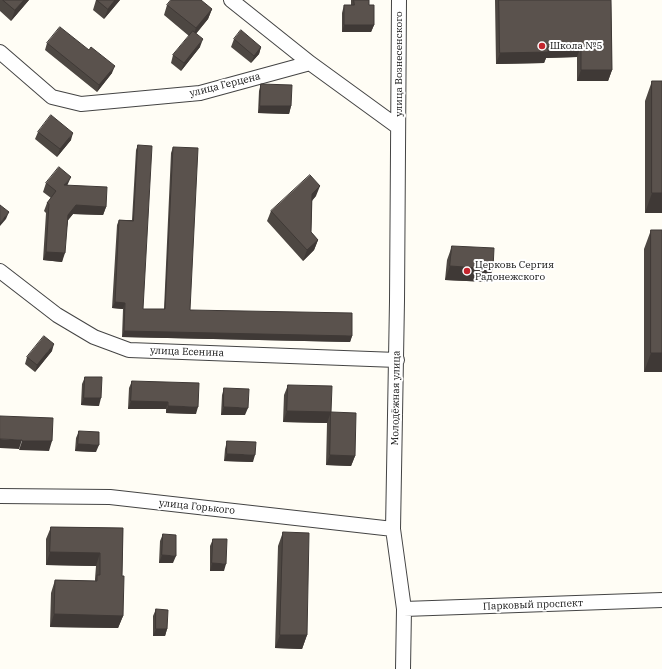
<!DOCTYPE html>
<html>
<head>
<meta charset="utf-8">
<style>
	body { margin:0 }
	canvas { display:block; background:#fffdf5 }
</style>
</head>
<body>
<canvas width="662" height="669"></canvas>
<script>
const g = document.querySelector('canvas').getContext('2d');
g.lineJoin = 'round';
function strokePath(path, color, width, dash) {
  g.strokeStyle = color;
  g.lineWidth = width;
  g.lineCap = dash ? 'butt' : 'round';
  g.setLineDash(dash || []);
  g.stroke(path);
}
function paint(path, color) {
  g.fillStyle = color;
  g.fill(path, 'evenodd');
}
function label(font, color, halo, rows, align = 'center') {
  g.font = font + ' "IBM Plex Serif",serif';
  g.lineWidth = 4;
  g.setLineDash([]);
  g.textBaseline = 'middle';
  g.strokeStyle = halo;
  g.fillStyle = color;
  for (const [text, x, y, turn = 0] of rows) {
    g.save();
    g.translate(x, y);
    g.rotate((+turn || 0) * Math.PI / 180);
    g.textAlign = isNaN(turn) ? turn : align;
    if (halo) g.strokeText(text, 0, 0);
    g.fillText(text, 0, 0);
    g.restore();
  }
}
const street = new Path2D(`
	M231 0 310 63
	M399 0 397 301 393 529 404 609 403 669
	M0 52 52 97 81 104 200 93 310 63 398 127
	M0 271 57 315 94 337 129 350 397 360
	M0 496 110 497 393 529
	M404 609 662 600`);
strokePath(street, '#444', 16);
strokePath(street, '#fff', 14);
paint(new Path2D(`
	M0 0H29L11 21 0 11Z
	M96 0H120L104 19 93 10Z
	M351 0H369V5L374 25 371 32H342V13L344 5H351Z
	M495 0H611L612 70 608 81H577V57L546 58 544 63 496 64Z
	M167 5 212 9 208 19 196 34 200 47 181 71 171 63 173 55 189 36 164 15Z
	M234 39 261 47 259 54 251 63 231 47Z
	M47 43 112 73 97 92 45 50Z
	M652 81H662V213H645V101Z
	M261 84 291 106 289 114 258 113 259 91Z
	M38 132 71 140 57 157 35 139Z
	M138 145 143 309H164L171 153 173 147 190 310 352 336 350 342 122 337 123 309 112 308 117 225 119 220H132L136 150Z
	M46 183 68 185 106 207 103 215 73 214 68 220 62 262 43 260 46 213 44 211 47 203 51 198 43 192Z
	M316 196 312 201 311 232 318 240 314 250 303 261 267 221 271 211Z
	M651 230 662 372H644V249Z
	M452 246 488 282 445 280 447 260Z
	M52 351 35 372 25 364 27 357Z
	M85 377 99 406 81 405 82 384Z
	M132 381 196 414 166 413V409H128L129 388Z
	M288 385 331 412 355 456 351 466 326 465 327 423 283 422 284 395Z
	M224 388 245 415H221L222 395Z
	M79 431 96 452 75 451 76 438Z
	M227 441 253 462 224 461 225 449Z
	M51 527 123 528 122 576 123 616 118 628 50 627 51 593 55 580 95 581V579L96 566 46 565V539Z
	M283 532 307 635 302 649 275 648 278 546Z
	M163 534 173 563H159L160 541Z
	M213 539 224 571H210V546Z
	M156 609 167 629 165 636H153V616Z`), '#4d4742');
paint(new Path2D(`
	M24 0H29L11 21 15 10Z
	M115 0H120L104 19 108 9Z
	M212 9 208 19 192 38 196 28Z
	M344 25H374L371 32H342Z
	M203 39 200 47 181 71 184 63Z
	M581 46 577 57 546 58 544 63 496 64 500 53 548 47Z
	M261 47 259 54 251 63 254 56Z
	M115 66 112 73 97 92 99 85Z
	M581 70H612L608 81H577Z
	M260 106H291L289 114 258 113Z
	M73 133 71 140 57 157 60 149Z
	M71 177 67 186 64 185Z
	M320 186 316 196 308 204 312 194Z
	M652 193H662V213H645Z
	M76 205 106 207 103 215 73 214 65 224 68 215Z
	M9 212 6 219 0 226V223Z
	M318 240 314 250 303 261 307 250Z
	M46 252 65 253 62 262 43 260Z
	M450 266 493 269 488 282 445 280Z
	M115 302 125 303 123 309 112 308Z
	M124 331 352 336 350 342 122 337Z
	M54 344 52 351 35 372 37 365Z
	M651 353H662V372H644Z
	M84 398H101L99 406 81 405Z
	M131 401 168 402 166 409H128Z
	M168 406 198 407 196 414 166 413Z
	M224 407 248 408 245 415H221Z
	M287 411 331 412 327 423 283 422Z
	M0 439 22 440 19 449 0 448Z
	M22 441H52L49 451 19 450Z
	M78 444 99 445 96 452 75 451Z
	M227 454 255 455 253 462 224 461Z
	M330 455 355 456 351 466 326 465Z
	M50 552 100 553 96 566 46 565Z
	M162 555 176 556 173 563H159Z
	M212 563 226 564 224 571H210Z
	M54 614 123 616 118 628 50 627Z
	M156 629H167L165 636H153Z
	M280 635H307L302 649 275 648Z`), '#3f3936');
const building = new Path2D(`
	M3 0H24L15 10Z
	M97 0H115L108 9Z
	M171 0H201L212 9 196 28 167 5Z
	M354 0H369V5H374V25H344V5H354Z
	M499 0H611L612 70H581V46L548 47V52L500 53Z
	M60 27 89 50 91 47 115 66 99 85 47 43Z
	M241 30 261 47 254 56 234 39Z
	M193 31 203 39 184 63 173 55Z
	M652 81H662V193H652Z
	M261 84 292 85 291 106H260Z
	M51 115 73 133 60 149 38 132Z
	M138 145 152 146 143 309H165L173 147 198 148 190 310 352 313V336L124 331 125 303 115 302 119 220 133 221Z
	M59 167 71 177 64 185 107 187 106 207 76 205 68 215 65 253 46 252 49 204 47 203 56 191 46 183Z
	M310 175 320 186 312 194 311 232 318 240 307 250 271 211Z
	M0 205 9 212 0 223Z
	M651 230H662V353H651Z
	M452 246 494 248 493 269 450 266Z
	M44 336 54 344 37 365 27 357Z
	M85 377H102L101 398H84Z
	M132 381 199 383 198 407 168 406V402L131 401Z
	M288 385 332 386 331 412 287 411Z
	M224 388 249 389 248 408 224 407Z
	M331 412 356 413 355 456 330 455Z
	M0 416 53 418 52 441H22V440L0 439Z
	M79 431 99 432V445L78 444Z
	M227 441 256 442 255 455 227 454Z
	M51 527 123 528 122 576H124L123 616 54 614 55 580 97 581V575H100V553L50 552Z
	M283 532 309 533 307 635H280Z
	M163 534 176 535V556L162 555Z
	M213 539H227L226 564 212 563Z
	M156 609 168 610 167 629H156Z`);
paint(building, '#5a524d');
strokePath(building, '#3f3936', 1);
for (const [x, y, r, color] of [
	[542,46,4,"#c4262e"],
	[467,271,4,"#c4262e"]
]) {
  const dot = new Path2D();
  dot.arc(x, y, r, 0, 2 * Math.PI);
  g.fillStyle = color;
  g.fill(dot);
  strokePath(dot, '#fff', 1.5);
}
label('10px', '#111', '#fff', [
	["Школа №5",550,46],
	["Церковь Сергия",475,265],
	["Радонежского",475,277]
], 'left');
label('10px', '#111', '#fff', [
	["улица Вознесенского",399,64,-90],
	["улица Герцена",225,85,-14],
	["улица Есенина",187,352,2],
	["Молодёжная улица",396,398,-89],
	["улица Горького",197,507,6],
	["Парковый проспект",533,605,-2]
]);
</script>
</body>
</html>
